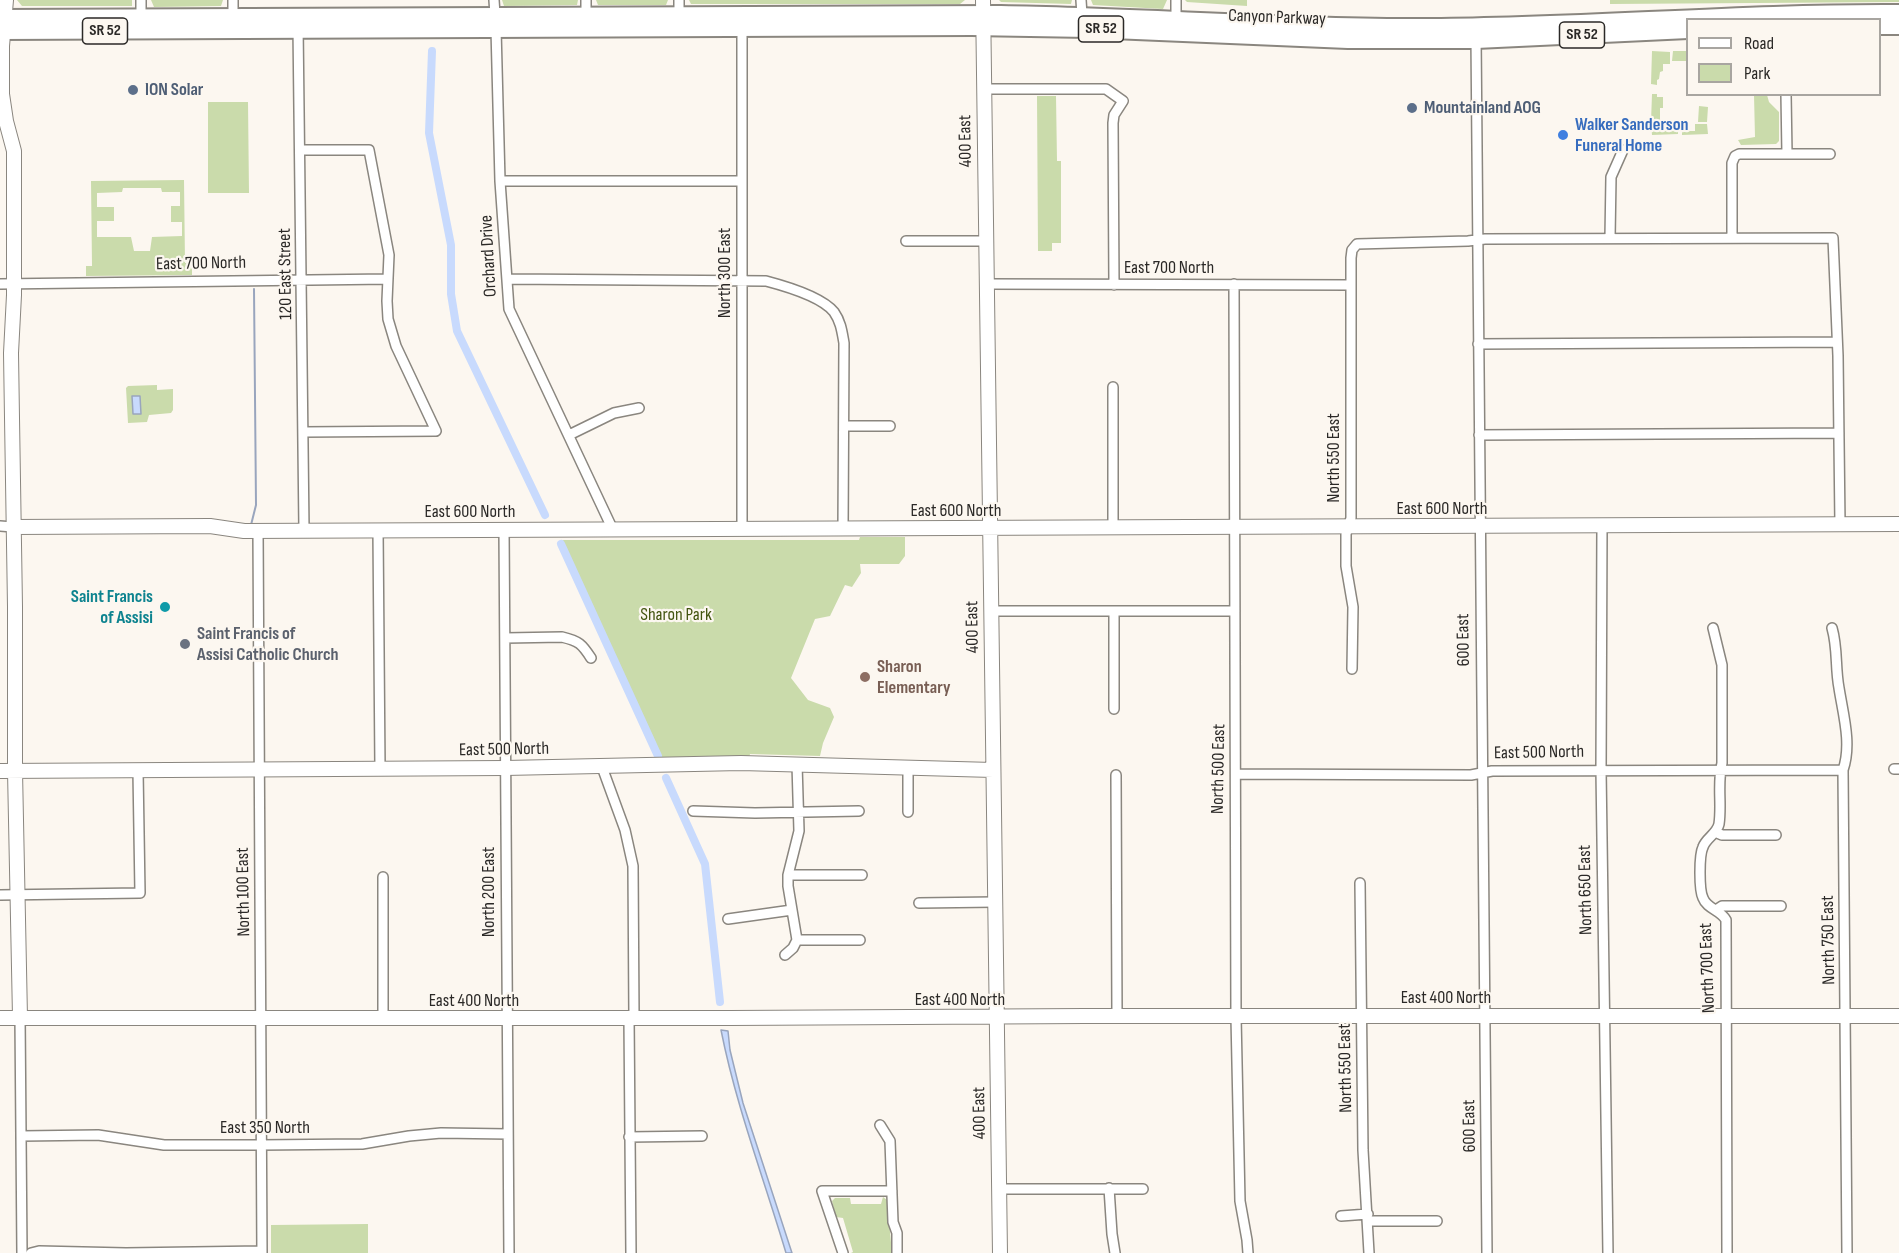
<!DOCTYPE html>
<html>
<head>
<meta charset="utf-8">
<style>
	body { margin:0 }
	#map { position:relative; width:1899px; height:1253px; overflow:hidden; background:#fcf7f0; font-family:"Sofia Sans Condensed",sans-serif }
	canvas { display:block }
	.legend { position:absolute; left:1686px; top:18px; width:195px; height:78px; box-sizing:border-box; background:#fcf7f0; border:2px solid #a8a5a0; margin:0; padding:8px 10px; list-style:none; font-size:18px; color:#2b2927 }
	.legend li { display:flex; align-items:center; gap:12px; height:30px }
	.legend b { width:30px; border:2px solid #a8a5a0 }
</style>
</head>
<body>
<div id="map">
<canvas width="1899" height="1253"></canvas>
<ul class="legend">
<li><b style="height:8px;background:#fff"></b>Road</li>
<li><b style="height:16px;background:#cadbab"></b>Park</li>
</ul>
</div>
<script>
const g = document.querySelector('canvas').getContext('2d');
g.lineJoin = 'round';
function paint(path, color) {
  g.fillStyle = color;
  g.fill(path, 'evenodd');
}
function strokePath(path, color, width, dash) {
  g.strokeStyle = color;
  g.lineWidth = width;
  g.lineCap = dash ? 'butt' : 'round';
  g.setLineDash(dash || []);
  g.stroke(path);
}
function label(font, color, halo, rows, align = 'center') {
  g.font = font + ' "Sofia Sans Condensed",sans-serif';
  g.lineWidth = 4.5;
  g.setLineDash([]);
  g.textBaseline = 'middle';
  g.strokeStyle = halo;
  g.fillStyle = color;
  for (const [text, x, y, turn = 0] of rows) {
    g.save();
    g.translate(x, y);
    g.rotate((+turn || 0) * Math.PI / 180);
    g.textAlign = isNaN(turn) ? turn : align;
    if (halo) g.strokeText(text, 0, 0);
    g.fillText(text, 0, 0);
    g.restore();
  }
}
paint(new Path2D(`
	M17 0H132V6H22Z
	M151 0H223L221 6 154 7Z
	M502 0H578L577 5 504 6Z
	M596 0H668L666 5H598Z
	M689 0H965L960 4H691Z
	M999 0H1072L1071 4 1001 2Z
	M1091 0H1167L1163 9 1093 5Z
	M1185 0H1247V6L1187 2Z
	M1610 0H1899V2L1610 4Z
	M1652 51 1670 52V64H1663V71L1660 72 1659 79 1657 80V85L1651 84Z
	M1673 51H1687V61H1672Z
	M1652 94H1657V97H1663V108H1660V119H1663V122H1651Z
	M1754 95H1767L1769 102 1779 112V141L1776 144 1741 145 1738 140 1755 137Z
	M1037 96H1056L1057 161H1061V243H1052V251H1038Z
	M208 102H248L249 193H208Z
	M1699 106 1708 107 1707 122H1698Z
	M1651 124H1663V131H1678V134L1652 135Z
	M1695 124H1707L1708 134 1682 135V131H1695Z
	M184 180 185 263H192V275L86 276V266H92L91 181ZM123 188H161L162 192H180V206H171V222H182V236L152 237 150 251H134L131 237H97V221H114V207H97V193L122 192Z
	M157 385V390L173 389V410L171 413 149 415 147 422 128 423 126 388 128 386Z
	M860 537H905V556L899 564H860L861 573 852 587 845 585 830 616 815 619 791 678 808 700 830 708 834 717 823 743 820 756 750 754 749 758 663 759 561 540H859Z
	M883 1197 887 1200 892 1253H851L853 1252 843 1218 836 1217 832 1201 835 1198H850L851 1204H881Z
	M368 1224V1253H271V1225Z`), '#cadbab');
const water = new Path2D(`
	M132 396H140L141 414H133Z
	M721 1030 728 1031 730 1050 743 1103 792 1253H786C764 1179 736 1106 721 1030Z`);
paint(water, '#c8dafd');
strokePath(water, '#99a5bd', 1.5);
strokePath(new Path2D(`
	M251 525 256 505 254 289`), '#99a5bd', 2);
strokePath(new Path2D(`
	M432 51 429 133 451 245V294L457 331 545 515
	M561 544 658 756
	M666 778 705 864 720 1002`), '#c8dafd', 8);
const street = new Path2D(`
	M141 0V17
	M233 0V17
	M494 0 496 29 500 181 509 309 613 530
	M586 0V16
	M679 0V16
	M1081 0 1082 15
	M1176 20V0
	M298 26 304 530
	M1476 37 1487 1253
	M984 89H1106L1123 101 1114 115 1113 123 1114 285
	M1786 94 1787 154
	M301 150H369L389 255 387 301 388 319 396 346 436 431 304 432
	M500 181H741
	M1610 238 1611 177 1623 150
	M1732 238V163L1735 156 1739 154H1830
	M906 241H985
	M507 279 766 281C785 286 821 296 834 312 841 322 842 332 844 343L843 529
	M0 284 388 279
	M987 284 1351 285
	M1234 284 1236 1017 1240 1201 1247 1240 1248 1253
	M1478 344 1837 342
	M844 426H890
	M569 435 614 413 639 408
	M1479 435 1839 433
	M0 526 13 527
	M1602 526 1601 770 1608 1253
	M1113 528V387
	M258 530 262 1253
	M378 530 380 769
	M504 530 509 1253
	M742 530V25
	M991 611H1235
	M1114 611V709
	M1713 628 1722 665V763C1717 784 1722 804 1719 824 1717 834 1706 838 1703 847 1699 855 1699 890 1703 898 1707 909 1721 910 1726 920L1727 1253
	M1832 628C1838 649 1835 667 1839 688 1843 714 1852 744 1843 770L1847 1253
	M506 638 562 637C579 641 582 644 591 658
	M1352 669 1353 607 1346 566V534L1351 518V258L1352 250 1357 244 1468 241 1485 239 1833 238 1838 356 1840 525
	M602 767 625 830 633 866 634 1018
	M1894 769H1899
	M1237 774 1471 775 1492 771 1843 770
	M1116 775 1117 1016
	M693 811 755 813 859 811
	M908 812V768
	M1715 832 1722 835H1776
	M788 875H862
	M383 877V1018
	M1360 883 1363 1150 1369 1253
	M0 895 140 893 138 771
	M919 903 995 902
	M1716 910 1722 906H1781
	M728 919 792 910
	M797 940H860
	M785 955 793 948 797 940 788 886V875L799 831 797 764
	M20 1017 22 1253
	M629 1018 631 1253
	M880 1125 890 1141 893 1222 897 1233V1253
	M22 1136 98 1135 164 1145H261L362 1144 409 1136 441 1133 508 1134
	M629 1137 702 1136
	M1109 1188 1112 1234 1115 1253
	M999 1189H1143
	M1341 1216 1368 1214
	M1368 1221H1437
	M31 1253 39 1251 126 1253 262 1251
	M843 1253 822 1191H892`);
const secondary = new Path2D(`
	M6 0 2 46V94L6 121 14 151V295L11 353 12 418 15 607V771L20 1017
	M983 0 1000 1253
	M13 527 210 526 244 531 1899 524
	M0 771 505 768 741 763 993 770
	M0 1018H731L1085 1016H1899`);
const highway = new Path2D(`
	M0 18 1001 14C1144 16 1288 28 1432 27 1588 26 1743 12 1899 13
	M1880 26H1899
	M0 31 971 27 1089 29 1348 40H1476L1688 30`);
strokePath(street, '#8a867f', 12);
strokePath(secondary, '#8a867f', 16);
strokePath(highway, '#8a867f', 20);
strokePath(street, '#fff', 9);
strokePath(secondary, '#fff', 14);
strokePath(highway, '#fff', 16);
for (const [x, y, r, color] of [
	[133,90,6,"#5c6f8a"],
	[1412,108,6,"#5c6f8a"],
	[1563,135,6,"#3f7fe0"],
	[165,607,6,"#0f9aa8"],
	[185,644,6,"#6b7280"],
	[865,677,6,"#8d6e63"]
]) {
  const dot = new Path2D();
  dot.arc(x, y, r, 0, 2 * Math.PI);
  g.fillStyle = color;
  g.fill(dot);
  strokePath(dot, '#fcf7f0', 2);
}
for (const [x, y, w] of [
	[1101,29,45],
	[105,31,45],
	[1582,35,45]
]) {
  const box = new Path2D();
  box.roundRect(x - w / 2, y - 13, w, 26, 4.5);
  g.fillStyle = '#fcf7f0';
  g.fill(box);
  strokePath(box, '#2b2927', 1.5);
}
label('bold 16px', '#2b2927', null, [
	["SR 52",1101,29],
	["SR 52",105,31],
	["SR 52",1582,35]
]);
label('18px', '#2b2927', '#fcf7f0', [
	["Canyon Parkway",1277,18,2],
	["400 East",966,141,-91],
	["Orchard Drive",489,256,-93],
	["East 700 North",201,264,-1],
	["East 700 North",1169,268],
	["North 300 East",725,273,-90],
	["120 East Street",286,274,-91],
	["North 550 East",1334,458,-90],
	["East 600 North",1442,509],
	["East 600 North",956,511],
	["East 600 North",470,512],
	["400 East",973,627,-91],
	["600 East",1464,640,-91],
	["East 500 North",504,750,-1],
	["East 500 North",1539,753,-1],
	["North 500 East",1219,769,-89],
	["North 650 East",1586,890,-91],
	["North 100 East",244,892,-91],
	["North 200 East",489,892,-90],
	["North 750 East",1829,940,-91],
	["North 700 East",1708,968,-92],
	["East 400 North",1446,998],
	["East 400 North",960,1000],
	["East 400 North",474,1001],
	["North 550 East",1346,1068,-91],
	["400 East",980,1113,-91],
	["600 East",1470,1126,-91],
	["East 350 North",265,1128]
]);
label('bold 18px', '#4e5e75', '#fcf7f0', [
	["ION Solar",145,90],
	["Mountainland AOG",1424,108]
], 'left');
label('bold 18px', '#366cbe', '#fcf7f0', [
	["Walker Sanderson",1575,125],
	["Funeral Home",1575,146]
], 'left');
label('bold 18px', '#0d838f', '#fcf7f0', [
	["Saint Francis",153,597],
	["of Assisi",153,618]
], 'right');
label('18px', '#42540f', '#fcf7f0', [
	["Sharon Park",676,615]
]);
label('bold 18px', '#5b616d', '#fcf7f0', [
	["Saint Francis of",197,634],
	["Assisi Catholic Church",197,655]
], 'left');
label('bold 18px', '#785e54', '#fcf7f0', [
	["Sharon",877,667],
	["Elementary",877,688]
], 'left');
</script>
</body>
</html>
